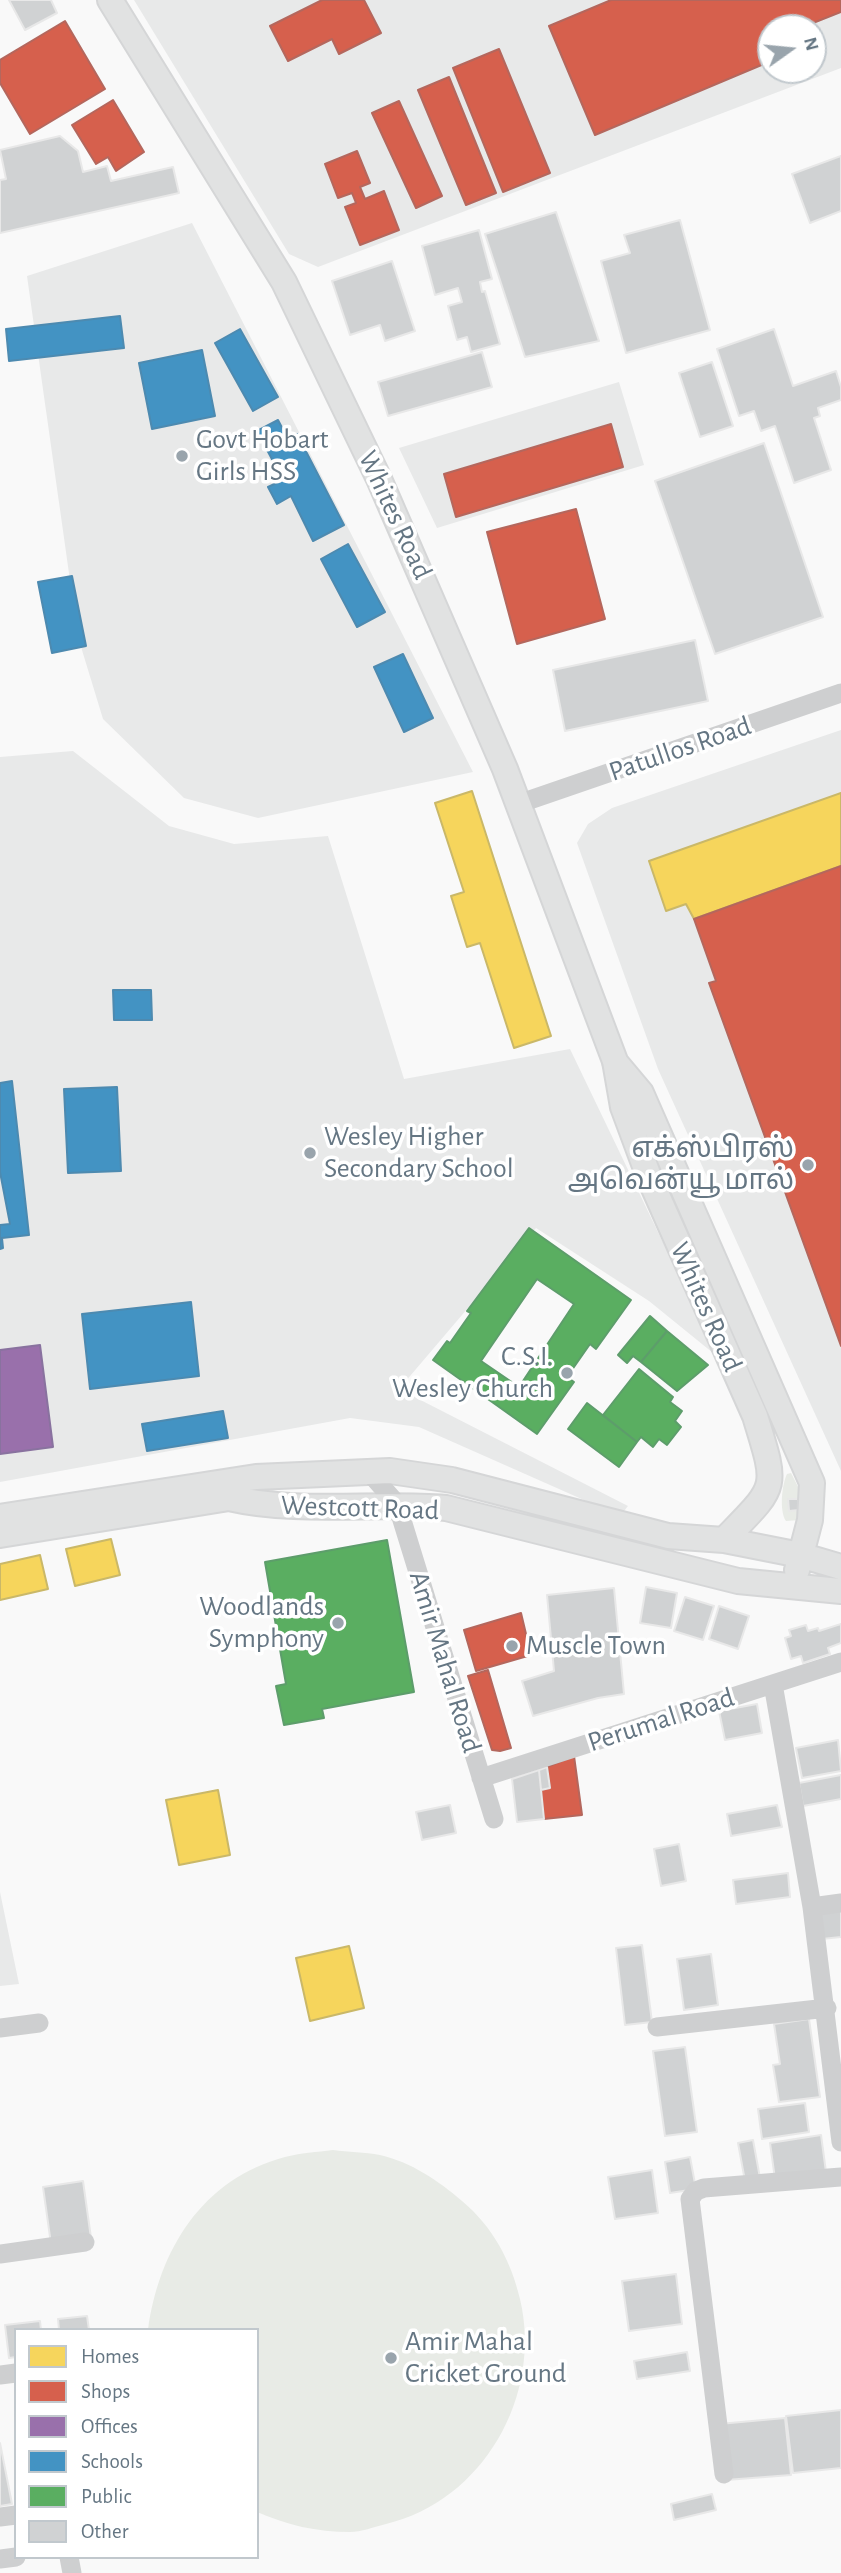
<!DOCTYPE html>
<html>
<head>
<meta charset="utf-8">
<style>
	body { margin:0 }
	#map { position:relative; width:841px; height:2573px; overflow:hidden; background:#f9f9f9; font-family:"Alegreya Sans",sans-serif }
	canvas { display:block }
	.legend { position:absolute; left:14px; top:2328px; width:245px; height:231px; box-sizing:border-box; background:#fff; border:2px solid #c1c8cd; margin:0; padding:9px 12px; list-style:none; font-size:21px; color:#657683 }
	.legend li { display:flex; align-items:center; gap:14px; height:35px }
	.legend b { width:35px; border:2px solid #c1c8cd }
	.north { position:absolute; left:757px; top:14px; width:70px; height:70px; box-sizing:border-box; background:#fff; border:2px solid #c1c8cd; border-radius:50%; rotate:75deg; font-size:19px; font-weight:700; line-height:28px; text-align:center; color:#657683 }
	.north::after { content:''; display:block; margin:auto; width:24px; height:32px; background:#99a4ac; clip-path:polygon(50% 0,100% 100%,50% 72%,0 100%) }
</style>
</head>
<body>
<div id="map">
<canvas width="841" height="2573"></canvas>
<ul class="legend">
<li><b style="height:19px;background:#f6d55c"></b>Homes</li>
<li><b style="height:19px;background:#d6604d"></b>Shops</li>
<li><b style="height:19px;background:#9970ab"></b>Offices</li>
<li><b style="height:19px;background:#4393c3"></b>Schools</li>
<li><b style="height:19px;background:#5aae61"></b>Public</li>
<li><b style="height:19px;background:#d0d2d3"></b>Other</li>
</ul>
<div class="north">N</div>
</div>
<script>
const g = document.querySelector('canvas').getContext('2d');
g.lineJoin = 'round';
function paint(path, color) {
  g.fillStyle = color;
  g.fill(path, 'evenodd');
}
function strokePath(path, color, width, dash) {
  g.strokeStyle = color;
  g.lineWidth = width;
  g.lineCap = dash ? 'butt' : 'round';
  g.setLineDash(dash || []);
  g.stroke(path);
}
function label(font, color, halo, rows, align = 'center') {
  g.font = font + ' "Alegreya Sans","Noto Sans Tamil",sans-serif';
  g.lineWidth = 7;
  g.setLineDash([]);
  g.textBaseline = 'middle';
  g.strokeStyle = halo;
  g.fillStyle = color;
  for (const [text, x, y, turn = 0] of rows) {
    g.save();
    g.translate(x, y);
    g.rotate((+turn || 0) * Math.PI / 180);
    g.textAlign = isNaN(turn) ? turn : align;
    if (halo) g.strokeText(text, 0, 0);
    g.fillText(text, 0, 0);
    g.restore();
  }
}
paint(new Path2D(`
	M134 0H841V68L318 267 289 254ZM771 28H813V70H771Z
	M192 223 473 772 258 818 184 798 103 719 78 637 27 276Z
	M619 382 644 465 437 528 399 448Z
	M841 730V1471L658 1069 577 843 588 824 612 808Z
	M73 751 169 826 234 844 328 836 404 1079 570 1049 718 1357 649 1301 536 1228 399 1389 628 1506 620 1516 419 1427 350 1418 0 1482V757Z
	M0 1892 19 1984 0 1986Z`), '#e8e9e9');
paint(new Path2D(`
	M791 1473 809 1508 800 1520 786 1521C779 1511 782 1484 787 1474Z
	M333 2150C348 2152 365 2152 380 2155 411 2162 439 2181 462 2201 493 2227 511 2261 520 2299 543 2396 483 2501 386 2524 374 2527 361 2532 350 2532 316 2532 287 2525 257 2512V2330H148C159 2250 202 2179 285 2157 300 2153 317 2152 333 2150Z`), '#e8ebe6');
const homes = new Path2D(`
	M472 791 551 1036 514 1048 480 943 467 947 451 896 464 892 435 803Z
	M841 793V866L694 919 686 904 666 911 649 861Z
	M111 1539 120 1575 75 1586 66 1549Z
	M40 1555 48 1589 0 1600V1564Z
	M218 1790 230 1855 179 1865 166 1800Z
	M349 1946 364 2008 310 2021 296 1958Z`);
paint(homes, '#f6d55c');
strokePath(homes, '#cab868', 2);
const shops = new Path2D(`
	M322 0H364L381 33 339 54 332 39 288 61 270 26Z
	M611 0H841V12L813 23 820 40 813 43V28H771V61L595 135 549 26Z
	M65 21 105 89 30 134 0 83V60Z
	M499 49 550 173 503 192 453 68Z
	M449 77 496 193 466 205 418 90Z
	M113 100 144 152 116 171 108 157 96 164 72 125Z
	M399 101 442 196 416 208 372 113Z
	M357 151 370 183 360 187 365 199 384 191 399 230 360 245 345 207 356 203 352 193 338 198 325 164Z
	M611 424 623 467 456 517 444 474Z
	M576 509 605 619 517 644 487 532Z
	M841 866V1346L709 983 716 981 694 919Z
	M521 1613 531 1655 476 1671 464 1630Z
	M488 1670 511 1748 500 1751 492 1750 468 1676Z
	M574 1756 582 1815 544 1819 541 1790 550 1788 547 1767Z`);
paint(shops, '#d6604d');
strokePath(shops, '#b4675d', 2);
const offices = new Path2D(`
	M40 1345 53 1447 0 1454V1350Z`);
paint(offices, '#9970ab');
strokePath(offices, '#89729f', 2);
const schools = new Path2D(`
	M120 316 124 348 9 361 6 329Z
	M240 329 278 397 253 411 215 343Z
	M202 350 215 416 152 429 139 363Z
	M278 420 288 439 297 434 344 525 313 541 291 496 277 504 268 487 283 480 257 431Z
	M348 544 385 612 357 627 321 559Z
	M72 576 86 646 52 653 38 582Z
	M403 654 433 718 404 732 374 667Z
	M113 990H151L152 1020H114Z
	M12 1081 29 1235 2 1238 3 1248 0 1249V1225L10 1224 0 1172V1083Z
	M117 1087 121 1171 68 1173 64 1089Z
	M191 1302 199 1376 90 1389 82 1314Z
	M223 1411 228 1438 147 1451 142 1424Z`);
paint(schools, '#4393c3');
strokePath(schools, '#4d8ab0', 2);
const public = new Path2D(`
	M529 1228 631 1300 596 1349 590 1344 567 1377 574 1382 537 1434 433 1360 447 1341 450 1343 471 1313 467 1311ZM537 1279 574 1304 519 1387 481 1361Z
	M650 1316 667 1331 641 1362 633 1356 627 1363 618 1355Z
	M667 1331 708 1365 677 1391 641 1362Z
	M639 1369 673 1397 670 1402 682 1411 675 1421 681 1427 667 1445 659 1439 653 1447 641 1437 637 1442 603 1415Z
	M587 1403 637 1442 619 1467 568 1429Z
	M387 1540 414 1692 322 1709 324 1718 284 1725 276 1686 286 1684 265 1562Z`);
paint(public, '#5aae61');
strokePath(public, '#5d9d6b', 2);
const building = new Path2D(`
	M9 0H51L57 13 25 30Z
	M60 136 78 151 83 172 107 166 111 181 173 167 179 193 0 233V180L6 179 0 150Z
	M841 156V211L810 223 792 174Z
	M556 212 599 341 525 357 485 234Z
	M680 220 710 330 626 353 601 261 630 253 624 235Z
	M479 230 492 279 480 282 482 292 485 291 500 344 471 352 467 337 457 340 448 306 462 302 458 288 435 295 422 246Z
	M392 261 415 331 385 341 380 325 350 335 332 281Z
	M774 329 793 386 836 371 841 387V400L818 408 820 416 814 418 831 470 794 483 775 426 761 431 754 411 739 416 717 349Z
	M482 352 492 387 388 416 378 382Z
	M712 362 733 426 700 437 679 373Z
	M764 443 823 617 715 654 655 481Z
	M695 640 708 701 565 731 553 670Z
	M788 1499H798L799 1510 789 1511Z
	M646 1587 677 1593 671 1628 640 1623Z
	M614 1588 624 1694 598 1698 533 1716 522 1681 554 1671 547 1595Z
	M685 1597 714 1606 703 1640 674 1631Z
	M719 1606 749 1616 738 1649 709 1639Z
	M841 1624V1643L828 1648 830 1654 803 1663 801 1656 791 1659 785 1638 791 1636 789 1630 806 1625 808 1631 818 1628 819 1631Z
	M757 1704 762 1733 725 1740 719 1711Z
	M838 1740 841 1771 802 1778 796 1748Z
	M547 1767 550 1788 541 1790 539 1770Z
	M539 1770 544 1819 517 1822 512 1779Z
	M841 1775V1799L803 1806 799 1783Z
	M450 1805 456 1833 422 1840 416 1812Z
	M777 1805 782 1827 731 1836 727 1814Z
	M679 1844 686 1881 661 1886 654 1849Z
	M788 1873 790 1897 736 1904 733 1880Z
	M841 1909V1937L822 1939 818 1913Z
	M642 1945 652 2022 625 2025 616 1948Z
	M711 1954 718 2005 684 2010 677 1959Z
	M809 2019 820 2097 779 2102 773 2065 780 2064 774 2024Z
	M685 2047 697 2132 665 2136 653 2051Z
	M805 2103 809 2132 762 2139 758 2109Z
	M821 2135 826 2172 775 2179 770 2143Z
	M753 2140 760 2178 745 2181 738 2143Z
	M690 2157 696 2189 670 2193 665 2162Z
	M652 2170 658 2213 615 2219 608 2177Z
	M83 2181 91 2238 51 2244 43 2187Z
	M676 2274 682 2324 629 2331 622 2281Z
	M87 2316 89 2330H59L58 2319Z
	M40 2321 41 2330H16V2357L9 2358 5 2325Z
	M687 2352 690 2371 637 2379 634 2361Z
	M841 2410V2468L793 2473 786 2416Z
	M785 2418 791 2475 726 2480 719 2424Z
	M0 2443 12 2504 0 2506Z
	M712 2494 716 2510 674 2520 671 2504Z`);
paint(building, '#d0d2d3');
strokePath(building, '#e8e8e8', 2);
const major = new Path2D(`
	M110 0 284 282 379 479 505 769 615 1061 623 1107 649 1177 755 1416C778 1491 778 1484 724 1540
	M615 1062 641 1093 812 1483 810 1520 797 1570
	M0 1517 256 1477 390 1471 452 1480 668 1536 724 1540 800 1555 841 1567
	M0 1535 229 1498C299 1514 374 1502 446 1508L738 1581 841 1591`);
strokePath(major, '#d5d6d7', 28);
strokePath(new Path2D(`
	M518 804 841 693
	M369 1472 397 1504 494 1819
	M773 1684 812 1907 841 2142
	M481 1778 841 1662
	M812 1907 841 1903
	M657 2027 827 2008
	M0 2028 39 2023
	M0 2254 85 2242
	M0 2375 16 2373
	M724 2474 690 2199 696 2191 704 2188 841 2177
	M0 2517 16 2515
	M69 2557 72 2573
	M0 2559 16 2557`), '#cecfd0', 19);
strokePath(major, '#e1e2e2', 24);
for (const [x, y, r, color] of [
	[182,456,7,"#99a4ac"],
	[310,1153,7,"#99a4ac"],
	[808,1165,7,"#99a4ac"],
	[567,1373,7,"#99a4ac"],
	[338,1623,7,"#99a4ac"],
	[512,1646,7,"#99a4ac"],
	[391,2358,7,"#99a4ac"]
]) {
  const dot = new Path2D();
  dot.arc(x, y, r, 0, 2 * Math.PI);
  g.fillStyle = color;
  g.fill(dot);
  strokePath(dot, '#fff', 2.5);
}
label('28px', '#657683', '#fff', [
	["Govt Hobart",196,440],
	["Girls HSS",196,472],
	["Wesley Higher",324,1137],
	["Secondary School",324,1169],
	["எக்ஸ்பிரஸ்",794,1149,"right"],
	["அவென்யூ மால்",794,1181,"right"],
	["C.S.I.",553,1357,"right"],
	["Wesley Church",553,1389,"right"],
	["Woodlands",324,1607,"right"],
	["Symphony",324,1639,"right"],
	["Muscle Town",526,1646],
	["Amir Mahal",405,2342],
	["Cricket Ground",405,2374]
], 'left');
label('28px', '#657683', '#fff', [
	["Whites Road",395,515,65],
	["Patullos Road",680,749,-19],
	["Whites Road",706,1307,66],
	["Westcott Road",360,1508,2],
	["Amir Mahal Road",445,1662,73],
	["Perumal Road",661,1720,-18]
]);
</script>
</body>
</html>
